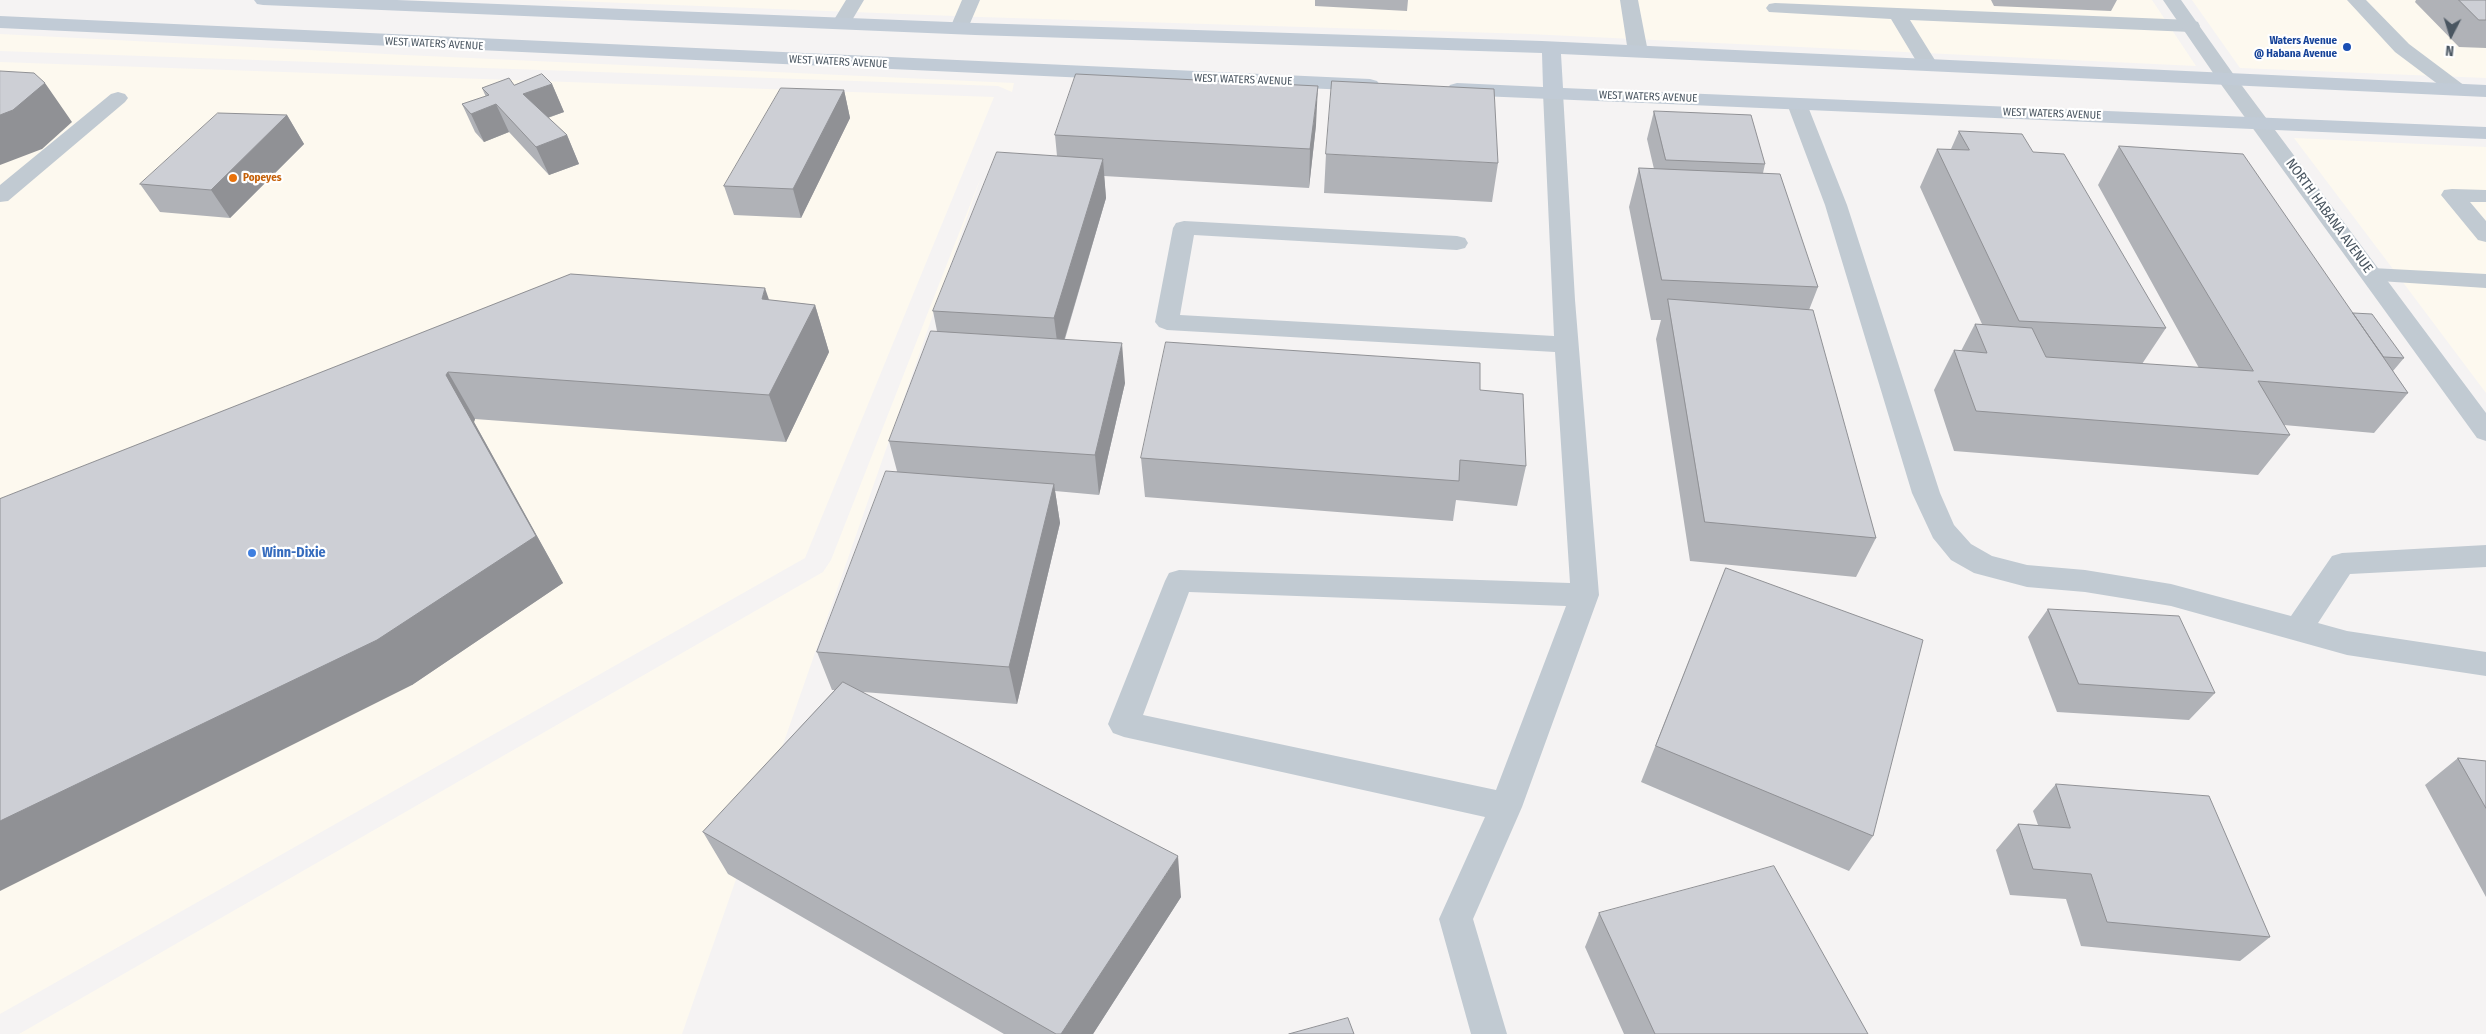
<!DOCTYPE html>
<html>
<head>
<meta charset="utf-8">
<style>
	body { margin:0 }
	#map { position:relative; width:2486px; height:1034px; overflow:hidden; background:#f5f3f3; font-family:"Fira Sans Condensed",sans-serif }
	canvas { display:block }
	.north { position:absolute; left:2426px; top:10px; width:50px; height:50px; -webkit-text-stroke:4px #fff; paint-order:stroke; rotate:185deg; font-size:14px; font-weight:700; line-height:20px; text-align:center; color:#4a5661 }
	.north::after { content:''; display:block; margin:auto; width:18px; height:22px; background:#4a5661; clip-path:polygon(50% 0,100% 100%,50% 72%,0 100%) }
</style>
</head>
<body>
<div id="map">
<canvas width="2486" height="1034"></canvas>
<div class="north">N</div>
</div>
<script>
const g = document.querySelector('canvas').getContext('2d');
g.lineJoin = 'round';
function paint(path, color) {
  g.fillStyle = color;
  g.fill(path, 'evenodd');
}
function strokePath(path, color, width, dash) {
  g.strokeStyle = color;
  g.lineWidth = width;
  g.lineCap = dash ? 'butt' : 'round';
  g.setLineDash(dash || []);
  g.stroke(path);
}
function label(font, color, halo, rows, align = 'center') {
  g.font = font + ' "Fira Sans Condensed",sans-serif';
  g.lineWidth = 4.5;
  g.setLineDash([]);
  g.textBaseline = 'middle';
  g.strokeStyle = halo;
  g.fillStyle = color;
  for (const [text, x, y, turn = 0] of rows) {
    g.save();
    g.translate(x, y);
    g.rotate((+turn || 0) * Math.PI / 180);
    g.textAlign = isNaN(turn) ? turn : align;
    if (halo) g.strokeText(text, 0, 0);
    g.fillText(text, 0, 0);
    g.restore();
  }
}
paint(new Path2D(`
	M547 0H2152L2196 66 1529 34 980 17Z
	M2192 0H2486V78L2240 68Z
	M0 34 405 55 1014 83 1012 92 998 86 0 51Z
	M0 62 994 97 805 558 0 1014Z
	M2294 138 2486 147V393L2399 277Z
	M981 177 682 1034H19L823 572 831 560Z`), '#fdf9ef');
paint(new Path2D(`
	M846 0H864L848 27H834L832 23Z
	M962 0H980L968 28 966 32H952L950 28Z
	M1620 0H1638L1648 52 1645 56H1631L1628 52Z
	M2347 0H2366L2409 44 2465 86 2468 90 2465 94H2451L2395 52Z
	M1775 3 2191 20 2198 22 2200 26 2198 30 2191 32 1910 20 1938 65 1935 69H1921L1891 19 1769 12 1766 8 1769 4Z
	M1553 87 1560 89 1563 93 1575 300 1599 595 1522 807 1473 919 1507 1034H1471L1439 919 1485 817 1124 737 1113 733 1108 724 1165 581 1169 573 1179 570 1570 583 1555 352 1167 330 1159 327 1155 322 1173 228 1176 223 1184 221 1457 236 1465 238 1468 243 1465 248 1457 250 1194 235 1180 315 1554 336 1543 93 1546 89ZM1189 592 1566 606 1496 790 1143 715Z
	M118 92 125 94 128 98 125 102 8 201 0 202V185L111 94Z
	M1797 98 1804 100 1807 104 1847 205 1940 493 1954 525 1971 544 1992 556 2027 565 2085 570 2171 584 2291 616 2332 556 2342 553 2486 545V567L2350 574 2318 623 2347 631 2486 652V676L2347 655 2171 606 2085 592 2027 587 1974 573 1951 560 1933 538 1912 493 1825 205 1787 104 1790 100Z
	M2452 189 2486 190V202H2470L2486 221V242L2478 240 2441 195 2444 190Z
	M2372 268 2486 274V288L2364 280 2360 275 2364 270Z`), '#c1cad2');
paint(new Path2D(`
	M2163 0H2181L2234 75 2486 413V441L2477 438 2220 83Z`), '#c1cad2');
paint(new Path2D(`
	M254 0H397L975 23 1542 41 2486 85V97L1561 54 1563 88 2486 127V139L1457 95 1450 93 1447 89 1450 85 1457 83 1543 87 1542 53 975 35 263 5 257 4Z
	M0 16 1370 79 1377 81 1380 85 1377 89 1370 91 0 28Z`), '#c1cbd6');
paint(new Path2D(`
	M1315 0H1408L1407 11 1315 6Z
	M1991 0H2117L2111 11 1994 6Z
	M2416 0H2486V48L2459 47 2415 2Z
	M552 84 564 112 548 118 567 135 579 164 549 175 509 132 484 142 475 132 462 104 486 97 482 88 514 85Z
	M844 90 850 118 801 218 734 215 724 186Z
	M1654 111 1765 164 1763 173 1818 287 1809 310 1876 538 1856 577 1690 561 1656 339 1661 320H1651L1629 207 1639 168 1654 169 1647 139Z
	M287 115 304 144 230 218 160 212 140 184Z
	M1316 125 1309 188 1104 176 1106 198 1065 339 1125 383 1099 495 1055 491 1060 523 1017 704 863 692 1181 897 1093 1034H1004L728 874 703 832 835 690H832L817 652 897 471 889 441 937 331 933 311 1057 156 1055 135Z
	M1959 131 2033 152 2166 328 2142 364 2199 368 2098 185 2119 146 2353 313 2404 358 2393 371 2408 393 2374 433 2284 425 2290 435 2258 475 1954 451 1934 390 1954 350 1961 351 1975 324H1982L1920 187 1937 149H1951Z
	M1326 154 1498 163 1492 202 1324 193Z
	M571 274 769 300 815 305 829 352 786 442 475 419 474 422 563 583 412 685 0 499Z
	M1480 390 1526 466 1517 506 1456 500 1453 521 1145 497 1141 458Z
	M1726 568 1873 836 1849 871 1641 782Z
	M2048 609 2215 693 2189 720 2057 712 2028 637Z
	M2458 758 2486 761V897L2425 785Z
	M2056 784 2270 937 2240 961 2081 946 2066 899 2010 895 1996 850 2018 824 2038 825 2033 811Z
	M1599 913 1868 1034H1624L1585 947Z`), '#b0b2b7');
paint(new Path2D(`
	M45 83 72 122 42 149 0 165V115Z
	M552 84 564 112 535 122 523 94Z
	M1318 86 1316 125 1309 188 1310 149Z
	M844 90 850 118 801 218 793 189Z
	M496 104 509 132 484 142 471 114Z
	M287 115 304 144 230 218 211 190Z
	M567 135 579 164 549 175 536 147Z
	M1103 159 1106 198 1059 357 1054 318Z
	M765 288 781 335 762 299Z
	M815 305 829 352 786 442 769 395Z
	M1122 343 1125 383 1099 495 1095 455Z
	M448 372 475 419 474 422 563 583 412 685 0 891V821Z
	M1054 484 1060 523 1017 704 1009 667Z
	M1178 856 1181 897 1093 1034H1061Z`), '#909195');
const building = new Path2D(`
	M2459 0H2486V20H2479Z
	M0 71 34 73 45 83 13 110 0 115Z
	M542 74 552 84 523 94 567 135 536 147 496 104 471 114 462 104 489 95 482 88 509 78 514 85Z
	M1076 74 1318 86 1310 149 1055 135Z
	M1332 81 1494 89 1498 163 1326 154Z
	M781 88 844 90 793 189 724 186Z
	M1654 111 1751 115 1765 164 1666 160Z
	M218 113 287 115 211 190 140 184Z
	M1959 131 2022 134 2033 152 2064 154 2166 328 2019 321 1937 149 1969 150Z
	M2119 146 2243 154 2408 393 2258 381 2290 435 1976 411 1954 350 1987 353 1975 324 2032 328 2046 357 2253 371Z
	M997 152 1103 159 1054 318 933 311Z
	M1639 168 1780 174 1818 287 1662 280Z
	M571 274 765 288 762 299 815 305 769 395 448 372 446 375 536 536 377 640 0 821V499Z
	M1668 299 1813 310 1876 538 1705 522Z
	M2353 313 2372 314 2404 358 2384 357Z
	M931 331 1122 343 1095 455 889 441Z
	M1166 342 1480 363V390L1523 394 1526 466 1460 460 1459 481 1141 458Z
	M886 471 1054 484 1009 667 817 652Z
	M1726 568 1923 640 1873 836 1656 746Z
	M2048 609 2179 616 2215 693 2079 684Z
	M843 682 1178 856 1061 1034H1056L703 832Z
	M2458 758 2486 761V808Z
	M2056 784 2209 796 2270 937 2107 922 2091 874 2033 869 2018 824 2070 828Z
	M1774 866 1868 1034H1655L1599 913Z
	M1348 1018 1354 1034H1289Z`);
paint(building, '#cdcfd5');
strokePath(building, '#909195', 1);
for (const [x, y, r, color] of [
	[2347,47,5,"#1a4fb4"],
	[233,178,5,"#e8710a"],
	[252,553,5,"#3f7fe0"]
]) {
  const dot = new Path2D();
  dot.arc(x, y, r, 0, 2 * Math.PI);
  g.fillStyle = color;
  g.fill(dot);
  strokePath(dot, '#fff', 2);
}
label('bold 11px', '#164399', '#fff', [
	["Waters Avenue",2337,41],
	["@ Habana Avenue",2337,54]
], 'right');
label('11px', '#4a5661', '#fff', [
	["WEST WATERS AVENUE",434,44,3],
	["WEST WATERS AVENUE",838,62,3],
	["WEST WATERS AVENUE",1243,80,2],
	["WEST WATERS AVENUE",1648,97,2],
	["WEST WATERS AVENUE",2052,114,2]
]);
label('bold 11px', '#c56008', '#fff', [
	["Popeyes",243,178]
], 'left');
label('14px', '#4a5661', '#fff', [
	["NORTH HABANA AVENUE",2329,216,54]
]);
label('bold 14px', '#366cbe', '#fff', [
	["Winn-Dixie",262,553]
], 'left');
</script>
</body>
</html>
